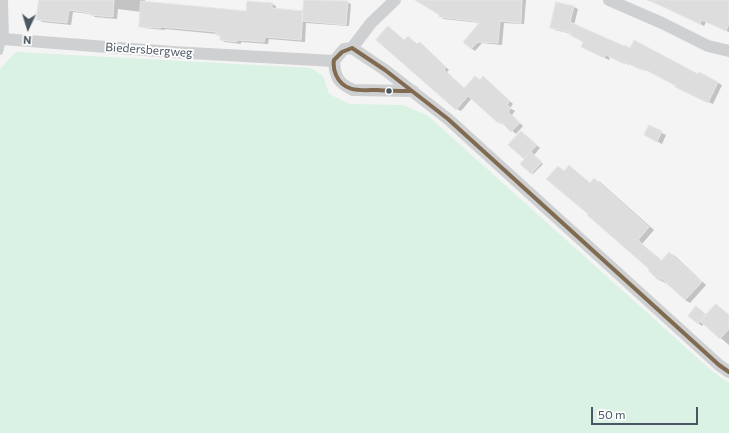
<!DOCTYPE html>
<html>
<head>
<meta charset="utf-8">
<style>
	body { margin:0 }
	#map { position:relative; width:729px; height:433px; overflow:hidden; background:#f4f4f4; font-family:Commissioner,sans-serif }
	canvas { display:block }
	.north { position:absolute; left:8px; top:8px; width:40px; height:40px; -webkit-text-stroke:3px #fff; paint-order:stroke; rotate:184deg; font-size:11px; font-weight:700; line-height:16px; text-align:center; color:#4a5661 }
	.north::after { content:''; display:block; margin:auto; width:14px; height:18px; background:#4a5661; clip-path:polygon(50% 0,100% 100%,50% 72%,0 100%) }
	.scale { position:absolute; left:591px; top:407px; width:107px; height:18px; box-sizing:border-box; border:2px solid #4a5661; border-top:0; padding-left:5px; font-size:12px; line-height:14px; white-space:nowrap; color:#4a5661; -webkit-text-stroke:3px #fff; paint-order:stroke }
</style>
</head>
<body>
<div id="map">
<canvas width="729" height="433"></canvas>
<div class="north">N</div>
<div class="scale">50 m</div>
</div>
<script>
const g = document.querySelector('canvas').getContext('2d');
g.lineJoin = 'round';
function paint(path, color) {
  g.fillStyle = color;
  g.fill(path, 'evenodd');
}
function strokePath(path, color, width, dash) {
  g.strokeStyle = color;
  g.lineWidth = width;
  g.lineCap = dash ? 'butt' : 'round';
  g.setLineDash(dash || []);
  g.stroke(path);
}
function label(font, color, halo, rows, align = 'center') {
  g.font = font + ' Commissioner,sans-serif';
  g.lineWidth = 3.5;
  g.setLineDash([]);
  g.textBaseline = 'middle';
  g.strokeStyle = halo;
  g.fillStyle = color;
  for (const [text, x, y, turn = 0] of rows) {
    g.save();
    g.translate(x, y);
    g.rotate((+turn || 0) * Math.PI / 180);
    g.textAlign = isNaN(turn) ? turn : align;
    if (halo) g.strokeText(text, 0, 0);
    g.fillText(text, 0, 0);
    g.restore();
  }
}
paint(new Path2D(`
	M16 52 311 68 323 76 329 94 349 104 403 105 427 115 712 371 729 383V433H0V69Z`), '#d9f2e3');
paint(new Path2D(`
	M40 0H145V2L247 12 272 4 276 6V10L304 12 305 0 347 2 351 4 349 26 306 23 305 42 269 39 268 44 241 42V44L225 42 221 40V37L217 34 165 29V30L144 28 140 26 141 12 118 9 117 19 95 17 91 14 73 12 71 25 42 22 38 19Z
	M442 0H526L524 24 504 23 502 45 482 43 475 51 471 48 481 23 444 19 440 16Z
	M647 0H726L729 1V32L706 22 704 26 676 11Z
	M574 7 578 9 574 25 624 48 698 75 699 73 722 85 713 104 681 89 677 86 647 69 646 71 630 63 629 65 610 56 609 60 586 49 585 42 572 34 555 30 551 27Z
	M389 28 405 41 424 46 449 70 447 72 465 89 475 77 481 80H487L513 104 510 108 515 111 512 115 523 126 516 134 503 123 502 124 499 122 472 98 461 111 457 109Z
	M649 126 666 135 662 144 645 135Z
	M521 132 540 148 534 155 543 164 533 174 532 173 524 158Z
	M569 166 591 184 594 180 600 182 654 230 642 244 662 261 670 253 675 256 706 285 690 303 685 300 665 282V283L660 280 650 269 590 214 558 167 565 171Z
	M716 305 729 315V345L704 324 702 326 698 323 697 307 707 315Z`), '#0003');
const building = new Path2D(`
	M39 0H114L113 17 90 15V13L69 10 67 23 36 20Z
	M304 0 348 1 346 25 302 21Z
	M415 0H522L521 23 500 21 498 43 478 42 471 49 463 42 480 22 439 17V15Z
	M649 0H729V24L726 31 702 20 700 24Z
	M141 1 246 11 247 1 272 3V8L303 11 301 40 265 37 264 42 237 40V42L220 40V35H216V32L161 27V28L139 27Z
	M556 2 574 6 570 22 624 46 625 45 630 48 634 40 698 74 699 72 718 82 708 103 675 87 676 86 642 68 641 70 625 62 624 64 606 55 604 58 581 47 583 42 570 35 572 33 550 28Z
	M388 26 404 40 408 36 417 44 420 42 446 67 444 70 464 88 475 76 480 80 483 76 510 101 507 105 511 108 508 112 520 123 511 132 500 121 498 123 468 96 456 110 376 40Z
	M649 125 662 131 657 142 644 135Z
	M521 131 537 145 524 159 508 145Z
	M531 152 542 162 531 174 520 164Z
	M569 165 590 183 594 178 649 227 638 240 658 259 661 261 669 252 702 282 685 300 661 278 659 281 648 270 649 269 587 215 588 214 546 179 558 166 564 171Z
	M716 304 729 315V329L720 339 700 321Z
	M696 306 706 315 698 324 688 316Z`);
paint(building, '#ddddde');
strokePath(building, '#e5e6e7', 1);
strokePath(new Path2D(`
	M0 52 3 39`), '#ced0d2', 6);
strokePath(new Path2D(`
	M2 0 3 39 172 52 334 61
	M609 0 662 23 708 46 729 51
	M352 48 371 23 395 0
	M413 91 353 90C338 83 335 77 334 61L344 49 352 48 385 70 448 119 719 365 729 372`), '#ced0d2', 12);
strokePath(new Path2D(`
	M352 48 385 70 412 91C400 91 389 91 377 90 361 90 344 93 336 75 334 70 333 65 334 60L342 52Z
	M412 91 448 119
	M412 91 448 119
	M448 119 719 365 729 372`), '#806a50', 4);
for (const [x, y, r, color] of [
	[389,91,3.5,"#4a5661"]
]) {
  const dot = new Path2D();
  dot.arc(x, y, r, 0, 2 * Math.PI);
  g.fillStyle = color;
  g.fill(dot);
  strokePath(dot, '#fff', 1.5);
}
label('12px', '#4a5661', '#fff', [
	["Biedersbergweg",149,50,4]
]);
</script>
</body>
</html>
